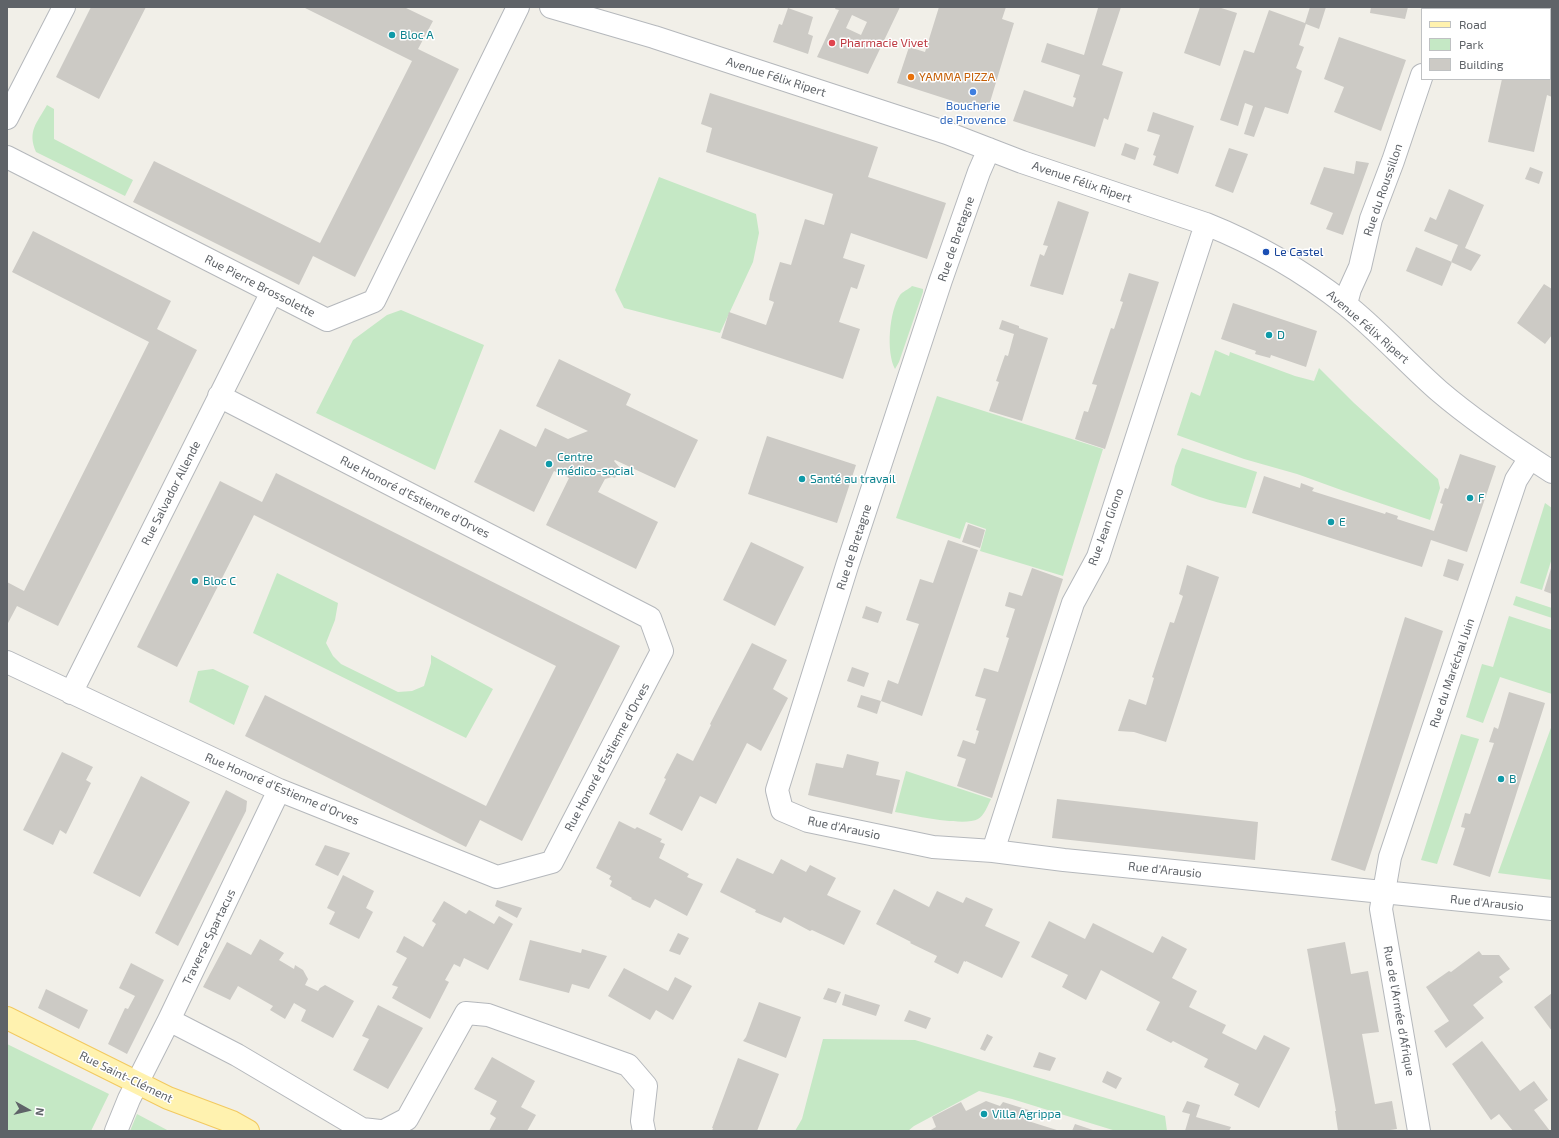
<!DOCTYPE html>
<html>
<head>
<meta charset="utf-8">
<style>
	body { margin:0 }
	#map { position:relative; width:1559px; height:1138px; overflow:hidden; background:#f1efe8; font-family:"Exo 2",sans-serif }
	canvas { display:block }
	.frame { position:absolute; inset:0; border:8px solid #5f6368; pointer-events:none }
	.legend { position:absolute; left:1421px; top:8px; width:130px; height:72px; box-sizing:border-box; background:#fff; border:1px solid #bfc1c3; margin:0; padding:5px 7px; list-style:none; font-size:12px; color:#5f6368 }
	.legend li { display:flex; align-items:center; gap:8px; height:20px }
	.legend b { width:20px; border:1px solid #bfc1c3 }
	.north { position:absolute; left:8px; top:1090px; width:40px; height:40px; -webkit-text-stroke:3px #fff; paint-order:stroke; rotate:98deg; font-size:11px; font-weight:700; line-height:16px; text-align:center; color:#5f6368 }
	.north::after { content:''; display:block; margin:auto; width:14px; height:18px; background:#5f6368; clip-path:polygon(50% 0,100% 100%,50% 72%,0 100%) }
</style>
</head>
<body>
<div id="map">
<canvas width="1559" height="1138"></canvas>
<div class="frame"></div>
<ul class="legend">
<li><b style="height:5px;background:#fff2af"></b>Road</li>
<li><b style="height:11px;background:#c5e8c5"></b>Park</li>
<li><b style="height:11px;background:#cccac5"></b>Building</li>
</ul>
<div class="north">N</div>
</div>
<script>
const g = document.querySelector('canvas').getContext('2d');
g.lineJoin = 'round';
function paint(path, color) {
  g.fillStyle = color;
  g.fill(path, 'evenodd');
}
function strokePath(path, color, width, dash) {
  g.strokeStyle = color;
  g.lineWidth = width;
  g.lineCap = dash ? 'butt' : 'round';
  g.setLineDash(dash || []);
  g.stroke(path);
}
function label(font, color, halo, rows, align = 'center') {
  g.font = font + ' "Exo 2",sans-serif';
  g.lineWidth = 3;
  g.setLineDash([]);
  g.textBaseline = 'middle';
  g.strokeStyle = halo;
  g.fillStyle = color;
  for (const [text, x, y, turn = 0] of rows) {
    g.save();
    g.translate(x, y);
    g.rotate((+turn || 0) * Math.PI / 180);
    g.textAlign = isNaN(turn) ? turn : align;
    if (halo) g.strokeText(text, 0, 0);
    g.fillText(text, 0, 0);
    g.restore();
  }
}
paint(new Path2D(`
	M47 105 54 109V139L133 180 125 196 36 152C27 131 37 123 47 105Z
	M659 177 756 214 759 233 753 262 720 333 624 308 615 290Z
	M912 286 923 289V292L899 362 895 369C886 352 889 312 900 295 902 292 909 289 912 286Z
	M401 310 484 345 435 470 316 413 353 340 387 315Z
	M1215 350 1229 356 1230 352 1295 376 1314 381 1319 368 1354 403 1438 479 1440 488 1430 520 1344 491 1297 474 1244 459 1177 435 1191 392 1200 396Z
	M937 396 1103 449 1063 576 980 551 986 529 966 522 960 539 896 518Z
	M1182 448 1257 472 1246 508C1220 504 1195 497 1171 485L1175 466Z
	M1545 503 1552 508V558L1542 590 1520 583Z
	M277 573 338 603 335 620 326 643 333 656 341 664 398 692 412 691 424 686 431 663V655L493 689 466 738 253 633Z
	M1516 596 1552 608V618L1513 605Z
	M1509 616 1552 630V694L1500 677 1483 723 1466 717 1482 664 1493 667Z
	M213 669 249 686 234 725 189 702 198 671Z
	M1552 725V880L1498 873Z
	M1461 734 1479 739 1437 864 1421 860Z
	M906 771 991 799C988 805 984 816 978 819 964 827 912 815 895 812Z
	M823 1039 915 1040 1165 1116 1167 1131H1116L1012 1099 979 1091 914 1126 908 1131H795L802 1119Z
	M7 1044 109 1094 91 1131H7Z
	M137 1114 169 1131H130Z`), '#c5e8c5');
paint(new Path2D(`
	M91 7H146L99 99 56 77Z
	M303 7H404L433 21 418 49 459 69 355 277 313 256 299 285 133 202 154 161 320 243 412 61Z
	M836 7H900L868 74 817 57 839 10 835 9ZM852 15 867 22 861 35 846 28Z
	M939 7H1006L1002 19 1014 23 987 112 897 83 909 47 925 52Z
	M1095 7H1121L1102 65 1123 72 1108 120 1104 118 1095 147 1013 121 1024 90 1073 107 1076 98 1073 97 1080 75 1041 62 1047 43 1084 55 1098 8Z
	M1200 7H1218L1237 13 1220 66 1184 53Z
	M1310 7H1326L1319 29 1306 24 1299 45 1304 47 1296 68 1302 71 1288 114 1265 107 1254 137 1244 134 1253 106 1245 103 1238 126 1220 120 1244 50 1254 53 1269 10 1305 23Z
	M1371 7H1408L1405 19 1370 13Z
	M1518 7H1536L1535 9H1517Z
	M788 8 813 17 808 34 813 36 808 54 773 42 779 24 782 25Z
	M1339 37 1406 60 1381 131 1334 112 1344 87 1324 79Z
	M1552 52V78L1550 77V53Z
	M1502 79 1552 80V97L1547 95 1534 152 1488 142Z
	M710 93 878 147 868 177 946 203 927 259 851 233 843 258 865 265 857 289 851 287 839 322 860 329 843 379 721 338 729 312 766 325 774 302 769 300 770 294 780 262 791 265 805 219 824 225 833 194 706 152 712 128 701 124Z
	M1153 112 1194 126 1178 174 1153 165 1156 156 1153 155 1160 135 1147 131Z
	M1125 143 1139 148 1135 160 1121 155Z
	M1229 148 1248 154 1233 193 1215 186Z
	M1356 161 1369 163 1343 235 1326 229 1333 213 1310 204 1324 167 1354 174Z
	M1530 167 1543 172 1539 184 1525 179Z
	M1449 189 1484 205 1465 248 1481 255 1471 271 1451 262 1458 245 1424 231 1430 217 1436 220Z
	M1058 201 1089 212 1063 295 1030 286 1040 254 1044 256 1048 246 1043 245Z
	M33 231 171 301 157 329 197 350 58 626 17 606 7 625V582L24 591 149 342 12 272Z
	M1416 247 1452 262 1442 286 1406 271Z
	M1129 273 1159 282 1105 449 1075 439 1084 411 1088 412 1097 385 1092 384 1111 328 1114 329 1123 302 1120 301Z
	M1544 284 1552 289V335L1545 344 1517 323Z
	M1233 303 1317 331 1306 367 1271 355 1270 358 1255 354 1256 351 1221 339Z
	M1002 320 1019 326V328L1048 338 1022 421 989 411 999 382 996 381 1005 355 1008 356 1014 334 999 329Z
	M559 359 631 394 626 405 698 440 675 488 615 460 614 461 620 468 615 478 612 477 605 479 598 492 658 522 636 569 546 525 569 478 554 471 534 512 474 482 500 429 536 447 545 428 568 439 588 431 536 406Z
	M767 436 856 465 837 523 748 494Z
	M1460 454 1496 466 1467 552 1431 540 1422 567 1252 513 1264 476 1300 488 1301 483 1314 488 1312 491 1385 514 1386 512 1398 516 1397 519 1434 531 1443 504 1440 503 1445 488 1448 489Z
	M276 473 620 646 522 841 480 820 466 847 245 736 265 695 486 806 556 666 254 515 177 667 137 647 220 481 262 502Z
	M968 524 985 530 980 548 962 542Z
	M948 540 978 550 922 716 881 701 888 680 898 684 919 624 906 620 920 579 933 583Z
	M751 542 804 567 775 626 723 600Z
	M1448 559 1464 564 1458 581 1443 576Z
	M1187 565 1219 577 1166 742 1134 732 1118 731 1129 699 1146 705 1154 678 1152 677 1170 622 1174 623 1183 596 1179 594Z
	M1552 565V594L1544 591Z
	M1032 568 1063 579 992 798 957 786 966 759 957 756 963 740 975 744 979 731 976 730 986 699 975 696 984 668 998 672 1009 638 1006 637 1015 609 1005 606 1009 592 1022 596Z
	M866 606 882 612 878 623 862 618Z
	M1405 617 1443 631 1365 871 1331 860Z
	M752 643 787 660 773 689 788 698 761 751 747 743 716 804 700 796 682 831 649 814 666 779 664 778 677 753 693 761 711 725 710 724Z
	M852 667 869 673 864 687 847 681Z
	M1509 692 1545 703 1490 877 1453 865 1465 828 1461 827 1465 813 1470 814 1494 743 1489 742 1494 727 1498 729Z
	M861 695 881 701 877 714 857 707Z
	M62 752 93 767 86 780 91 783 66 834 60 830 53 845 23 830Z
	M847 754 879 762 876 775 900 780 892 814 808 795 816 763 843 768Z
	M141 776 190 802 140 897 93 873Z
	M226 790 247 801 246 811 178 946 155 933Z
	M1057 799 1258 822 1255 860 1052 838Z
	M619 821 635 829 637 827 662 839 660 842 665 844 659 858 689 874 687 877 703 884 687 916 655 899 650 908 631 899 632 898 610 886 612 881 609 879 611 876 596 868Z
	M325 845 350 853 338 876 315 865Z
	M737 858 773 874 781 859 806 872 810 865 836 878 827 895 861 911 844 945 812 930 810 931 784 917 781 923 755 912 756 910 720 892Z
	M343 875 374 891 366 908 373 912 359 939 329 924 335 912 327 908Z
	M894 889 929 907 937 891 963 903 966 897 993 909 985 926 1020 942 1002 978 966 961V962L964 961 958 974 934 962 937 956 910 943 911 942 876 924Z
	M497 900 522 908 517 918 495 906Z
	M444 901 466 914 469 910 494 924 499 916 513 924 488 970 464 958 460 967 454 964 445 980 449 982 430 1019 392 998 398 987 392 985 407 958 396 952 404 936 423 947 436 924 432 921Z
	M1049 921 1085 939 1093 923 1153 953 1162 936 1187 949 1172 978 1197 991 1189 1007 1226 1025 1222 1033 1256 1050 1264 1035 1290 1048 1259 1108 1234 1095 1239 1084 1204 1067 1208 1059 1173 1041 1171 1043 1146 1030 1160 1002 1101 970 1086 1000 1062 987 1068 975 1031 957Z
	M678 933 689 938 680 955 669 951Z
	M260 939 284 953 279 960 294 969 295 965 303 970 308 979 305 985 318 991 320 988 325 985 354 1001 333 1038 301 1021 306 1010 294 1003 285 1019 270 1010 273 1006 238 986 230 1000 203 987 227 942 251 955Z
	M530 940 581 953 582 949 607 956 589 989 572 984 569 993 519 980Z
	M1345 942 1351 974 1368 971 1379 1032 1362 1034 1375 1104 1392 1101 1397 1129 1383 1131H1338L1335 1111H1336L1307 949Z
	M1479 951 1482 955H1499L1510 969 1499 977 1503 982 1473 1005 1484 1018 1446 1048 1434 1031 1449 1021 1426 987 1449 971 1451 972Z
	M131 963 164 980 127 1054 108 1044 125 1008 128 1009 135 996 119 988Z
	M624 968 668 991 675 977 692 986 673 1020 656 1010 650 1020 608 996Z
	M828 988 841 992 836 1003 823 999Z
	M46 989 88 1010 79 1029 38 1008Z
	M1552 993V1031L1534 1007Z
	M845 994 880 1005 876 1016 842 1005Z
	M759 1002 801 1017 786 1058 743 1041 746 1037Z
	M378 1005 423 1028 388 1089 353 1070 369 1039 362 1036Z
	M909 1010 931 1018 926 1029 904 1021Z
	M987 1034 993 1037 985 1051 980 1049Z
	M1482 1041 1520 1091 1534 1081 1548 1100 1534 1110 1550 1131H1513L1499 1114 1491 1120 1452 1064Z
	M1039 1052 1056 1058 1050 1071 1033 1067Z
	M492 1057 535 1081 521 1107 536 1115 527 1131H489L496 1118 490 1114 497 1101 474 1089Z
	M738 1058 779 1074 757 1131H712L713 1128H712Z
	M1107 1071 1122 1078 1116 1089 1102 1082Z
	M986 1101 1000 1106 1003 1102 1032 1111 1028 1121 1060 1131H929L936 1127 932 1117 961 1102 966 1111Z
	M1187 1101 1200 1105 1196 1117 1231 1127 1229 1131H1185L1190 1114 1182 1112Z
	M1075 1124 1096 1131H1072Z`), '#cccac5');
const minor = new Path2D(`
	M551 7 654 37 947 133 1022 162 1206 224C1256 244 1303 271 1345 304 1378 330 1407 363 1439 391 1474 421 1513 447 1552 472
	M1438 9V7
	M7 118 64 7
	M989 149 979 172 941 280 847 566 777 790 782 810 808 821 933 847 993 851 1064 860 1552 909
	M7 157 327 320 374 301 518 7
	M1346 304 1350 289 1360 267 1371 219 1393 161 1422 75
	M7 662 279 790 497 877 552 862 662 651 650 618 219 396
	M71 693 272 292
	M993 851 1073 603 1098 557 1206 224
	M169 1020 237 1055 362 1129 380 1131
	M116 1131 129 1099 169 1020 279 790
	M384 1131 407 1119 466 1013 488 1015 628 1065 646 1086 642 1121 644 1131
	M1419 1131 1381 909 1390 857 1516 480 1530 458`);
const major = new Path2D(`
	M7 1018 168 1098 232 1122 248 1131`);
strokePath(minor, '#b5b8bc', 24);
strokePath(major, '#f2c960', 24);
strokePath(minor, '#fff', 22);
strokePath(major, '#fff2af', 22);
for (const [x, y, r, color] of [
	[392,35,4,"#0f9aa8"],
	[832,43,4,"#e0444e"],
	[911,77,4,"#e8710a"],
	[973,92,4,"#3f7fe0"],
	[1266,252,4,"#1a4fb4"],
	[1269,335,4,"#0f9aa8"],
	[549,464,4,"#0f9aa8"],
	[802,479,4,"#0f9aa8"],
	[1470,498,4,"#0f9aa8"],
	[1331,522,4,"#0f9aa8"],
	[195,581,4,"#0f9aa8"],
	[1501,779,4,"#0f9aa8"],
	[984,1114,4,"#0f9aa8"]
]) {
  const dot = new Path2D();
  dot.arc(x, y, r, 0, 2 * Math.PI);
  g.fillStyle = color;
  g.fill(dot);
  strokePath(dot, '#fff', 1.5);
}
label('12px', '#0d838f', '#fff', [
	["Bloc A",400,35],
	["D",1277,335],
	["Centre",557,457],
	["médico-social",557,471],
	["Santé au travail",810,479],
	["F",1478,498],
	["E",1339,522],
	["Bloc C",203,581],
	["B",1509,779],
	["Villa Agrippa",992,1114]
], 'left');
label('12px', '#be3a42', '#fff', [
	["Pharmacie Vivet",840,43]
], 'left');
label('12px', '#5f6368', '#fff', [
	["Avenue Félix Ripert",776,77,18],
	["Avenue Félix Ripert",1082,182,19],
	["Rue du Roussillon",1383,190,-71],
	["Rue de Bretagne",956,239,-71],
	["Rue Pierre Brossolette",260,286,27],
	["Avenue Félix Ripert",1368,327,41],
	["Rue Salvador Allende",171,493,-63],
	["Rue Honoré d'Estienne d'Orves",415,497,27],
	["Rue Jean Giono",1106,527,-70],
	["Rue de Bretagne",854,547,-72],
	["Rue du Maréchal Juin",1452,673,-71],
	["Rue Honoré d'Estienne d'Orves",607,757,-62],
	["Rue Honoré d'Estienne d'Orves",282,789,23],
	["Rue d'Arausio",844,828,12],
	["Rue d'Arausio",1165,870,6],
	["Rue d'Arausio",1487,903,6],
	["Traverse Spartacus",209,937,-64],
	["Rue de l'Armée d'Afrique",1399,1011,80],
	["Rue Saint-Clément",126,1077,26]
]);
label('12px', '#c56008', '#fff', [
	["YAMMA PIZZA",919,77]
], 'left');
label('12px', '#366cbe', '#fff', [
	["Boucherie",973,106],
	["de Provence",973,120]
]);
label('12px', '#164399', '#fff', [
	["Le Castel",1274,252]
], 'left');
</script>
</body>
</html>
